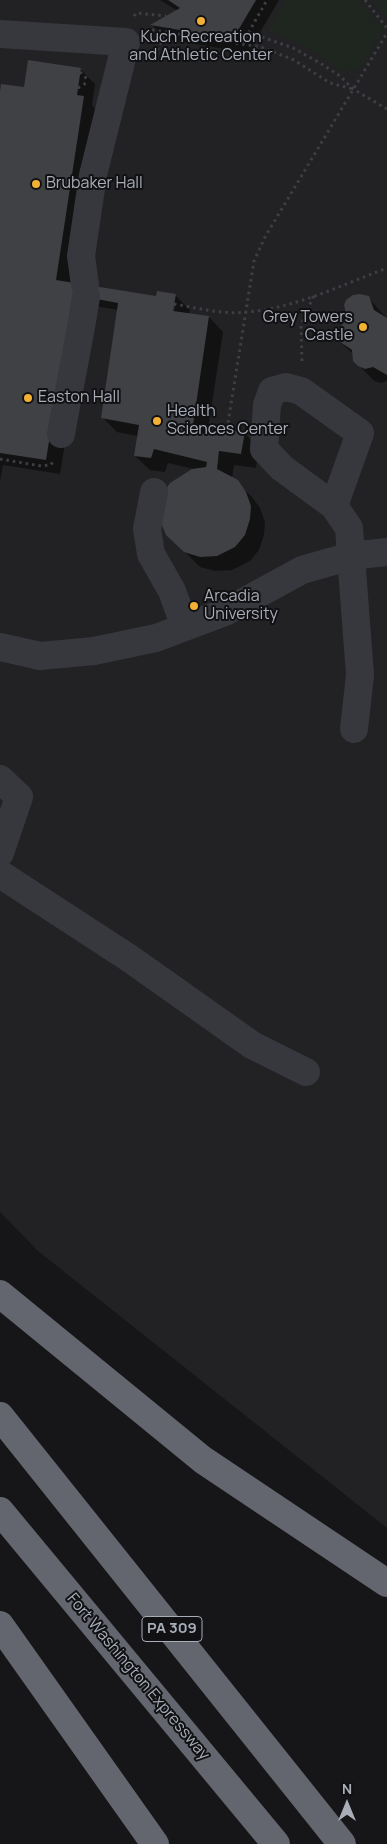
<!DOCTYPE html>
<html>
<head>
<meta charset="utf-8">
<style>
	body { margin:0 }
	#map { position:relative; width:387px; height:1844px; overflow:hidden; background:#161618; font-family:Manrope,sans-serif }
	canvas { display:block }
	.north { position:absolute; left:322px; top:1779px; width:50px; height:50px; -webkit-text-stroke:4px #111113; paint-order:stroke; rotate:0deg; font-size:14px; font-weight:700; line-height:20px; text-align:center; color:#a8adb8 }
	.north::after { content:''; display:block; margin:auto; width:18px; height:22px; background:#a8adb8; clip-path:polygon(50% 0,100% 100%,50% 72%,0 100%) }
</style>
</head>
<body>
<div id="map">
<canvas width="387" height="1844"></canvas>
<div class="north">N</div>
</div>
<script>
const g = document.querySelector('canvas').getContext('2d');
g.lineJoin = 'round';
function paint(path, color) {
  g.fillStyle = color;
  g.fill(path, 'evenodd');
}
function strokePath(path, color, width, dash) {
  g.strokeStyle = color;
  g.lineWidth = width;
  g.lineCap = dash ? 'butt' : 'round';
  g.setLineDash(dash || []);
  g.stroke(path);
}
function label(font, color, halo, rows, align = 'center') {
  g.font = font + ' Manrope,sans-serif';
  g.lineWidth = 4;
  g.setLineDash([]);
  g.textBaseline = 'middle';
  g.strokeStyle = halo;
  g.fillStyle = color;
  for (const [text, x, y, turn = 0] of rows) {
    g.save();
    g.translate(x, y);
    g.rotate((+turn || 0) * Math.PI / 180);
    g.textAlign = isNaN(turn) ? turn : align;
    if (halo) g.strokeText(text, 0, 0);
    g.fillText(text, 0, 0);
    g.restore();
  }
}
paint(new Path2D(`
	M0 0H387V1528L38 1251 0 1212Z`), '#222225');
paint(new Path2D(`
	M287 0H359L372 18 384 29 359 69 343 72C320 53 297 40 268 31Z
	M373 0H387V20Z`), '#1e261f');
paint(new Path2D(`
	M160 0H279L248 53 166 39 152 25 178 11Z
	M80 69 95 84 92 105 98 112 72 284 157 297 175 295 190 310 189 314 209 317 223 332 207 436 221 438 244 433 259 448 256 468 234 465 232 478 252 497 260 508 265 522 264 535 259 550 250 561 232 570 215 571 200 567 182 549 194 469 168 463 165 472 150 470 135 456 138 436 117 432 102 417 118 310 83 304 79 356 60 474 3 465 0 481V100ZM173 305H175L174 317H171Z
	M368 297 387 319V381L381 383 374 381 354 360 353 354 335 337Z`), '#0007');
paint(new Path2D(`
	M168 0H256L233 39 150 25 180 8Z
	M28 60 81 68 77 95 84 96 56 280 156 296 157 291 176 294 173 311 209 316 192 432 220 436 221 428 245 432 241 454 219 451 217 469 238 480 246 492 251 506 250 519 245 535 235 547 217 556 200 557 184 552 166 535 161 523 162 495 170 483 192 469 206 467 207 462 154 449 151 458 134 456 139 425 101 418 118 303 86 297 65 342 46 460 0 453V92L1 84 24 87Z
	M360 294 369 296 374 310 387 318V375L373 367 365 369 358 366 353 361 352 350 333 337 347 318 344 305 346 300 353 295Z`), '#404145');
strokePath(new Path2D(`
	M365 0 387 28
	M134 16 136 13 166 16
	M152 30 166 32
	M262 37 293 48 320 63 340 76 353 89 387 109
	M242 44 267 0
	M154 56 166 32 261 47 294 60 330 83 353 89
	M80 72 88 80
	M78 88 86 83
	M174 304C198 308 223 315 247 312 295 308 342 285 387 268
	M302 361 301 325 314 295
	M227 429 254 261 265 237 387 33
	M0 459 41 466 51 465 53 461`), '#3d3f44', 3, [2.5, 4]);
strokePath(new Path2D(`
	M0 34 126 42 93 175 81 256 85 285
	M61 434C69 388 79 343 86 297
	M154 492 147 529 151 554 172 591 185 627
	M0 647 40 656 94 651 156 638 225 612 302 570 351 556 349 528 334 506 282 468 264 449 267 405 272 391 286 387 301 391 360 433 334 506
	M354 729 360 675 351 556 387 552
	M0 779 19 797 0 853
	M0 874 129 958 252 1045 306 1072`), '#37383d', 28);
strokePath(new Path2D(`
	M0 1294 203 1460 387 1583
	M0 1416 342 1844
	M0 1511 276 1844
	M0 1625 155 1844`), '#63666e', 28);
strokePath(new Path2D(`
	M237 32 262 37`), '#3d3f44', 3, [2.5, 4]);
for (const [x, y, r, color] of [
	[201,21,5,"#f2b134"],
	[36,184,5,"#f2b134"],
	[363,327,5,"#f2b134"],
	[28,398,5,"#f2b134"],
	[157,421,5,"#f2b134"],
	[194,606,5,"#f2b134"]
]) {
  const dot = new Path2D();
  dot.arc(x, y, r, 0, 2 * Math.PI);
  g.fillStyle = color;
  g.fill(dot);
  strokePath(dot, '#111113', 2);
}
for (const [x, y, w] of [
	[172,1629,60]
]) {
  const box = new Path2D();
  box.roundRect(x - w / 2, y - 12.5, w, 25, 4);
  g.fillStyle = '#111113';
  g.fill(box);
  strokePath(box, '#a8adb8', 1);
}
label('bold 15px', '#a8adb8', null, [
	["PA 309",172,1629]
]);
label('16px', '#a8adb8', '#111113', [
	["Kuch Recreation",201,38,"center"],
	["and Athletic Center",201,56,"center"],
	["Brubaker Hall",46,184],
	["Grey Towers",353,318,"right"],
	["Castle",353,336,"right"],
	["Easton Hall",38,398],
	["Health",167,412],
	["Sciences Center",167,430],
	["Arcadia",204,597],
	["University",204,615]
], 'left');
label('16px', '#a8adb8', '#111113', [
	["Fort Washington Expressway",138,1677,50]
]);
</script>
</body>
</html>
